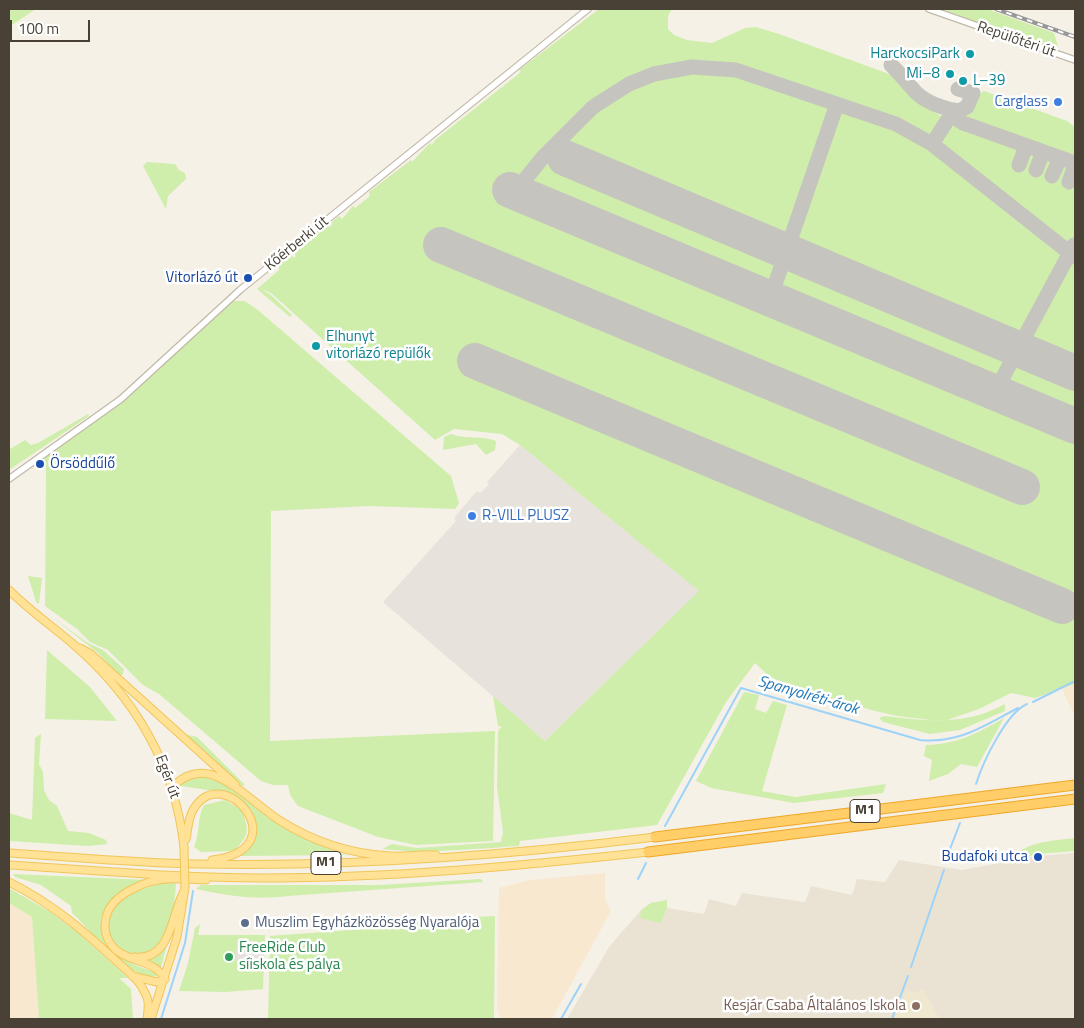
<!DOCTYPE html>
<html>
<head>
<meta charset="utf-8">
<style>
	body { margin:0 }
	#map { position:relative; width:1084px; height:1028px; overflow:hidden; background:#f5f1e7; font-family:"Titillium Web",sans-serif }
	canvas { display:block }
	.frame { position:absolute; inset:0; border:10px solid #494135; pointer-events:none }
	.scale { position:absolute; left:10px; top:20px; width:80px; height:22px; box-sizing:border-box; border:2px solid #494135; border-top:0; padding-left:6px; font-size:15px; line-height:18px; white-space:nowrap; color:#494135; -webkit-text-stroke:4px #fff; paint-order:stroke }
</style>
</head>
<body>
<div id="map">
<canvas width="1084" height="1028"></canvas>
<div class="frame"></div>
<div class="scale">100 m</div>
</div>
<script>
const g = document.querySelector('canvas').getContext('2d');
g.lineJoin = 'round';
function paint(path, color) {
  g.fillStyle = color;
  g.fill(path, 'evenodd');
}
function strokePath(path, color, width, dash) {
  g.strokeStyle = color;
  g.lineWidth = width;
  g.lineCap = dash ? 'butt' : 'round';
  g.setLineDash(dash || []);
  g.stroke(path);
}
function label(font, color, halo, rows, align = 'center') {
  g.font = font + ' "Titillium Web",sans-serif';
  g.lineWidth = 5;
  g.setLineDash([]);
  g.textBaseline = 'middle';
  g.strokeStyle = halo;
  g.fillStyle = color;
  for (const [text, x, y, turn = 0] of rows) {
    g.save();
    g.translate(x, y);
    g.rotate((+turn || 0) * Math.PI / 180);
    g.textAlign = isNaN(turn) ? turn : align;
    if (halo) g.strokeText(text, 0, 0);
    g.fillText(text, 0, 0);
    g.restore();
  }
}
paint(new Path2D(`
	M1075 853V1019H567L609 947 641 910 651 903 667 900V908L704 914 709 899 736 906 742 893 805 902 811 886 852 895 857 879 885 882 899 860 962 870 1037 856Z`), '#eae3d4');
paint(new Path2D(`
	M1075 684V717L1062 689Z
	M605 873V899L611 911 552 1019H500L497 1007 499 888 530 880Z
	M9 903 32 917 39 1019H9Z`), '#f9e8d0');
paint(new Path2D(`
	M520 445 700 591 545 741 383 602 456 521 454 518 475 493 478 491 481 493 489 484 487 482Z`), '#e8e2dc');
paint(new Path2D(`
	M923 989 940 1019H895L906 990 914 993Z`), '#f0e7cf');
paint(new Path2D(`
	M9 9H36L9 27Z
	M599 9H672L668 16V29L674 35 687 40 712 43 745 28 756 27 779 34 903 79C913 98 931 113 951 120L969 108 972 99 984 91 1067 121 1075 127V684L1035 698 1011 693 979 709 947 720H931L897 716 871 710 797 688 770 677 755 663 726 702 657 825 520 841 519 846C473 849 428 854 382 849L392 844 417 848 501 842 503 832 497 787 498 733 499 729 502 727 498 726 493 696 545 741 699 591 520 445 502 434 454 429 435 440 271 293 261 289 271 295 292 315 290 317 257 289 279 270V265L291 255 294 258 296 256 294 253 329 225 331 227 332 222 339 216 342 219 353 206 355 208 370 196 369 192 411 160 412 162 430 143 432 145 435 140 521 72 519 70Z
	M942 9H987L1054 33 1058 46 1046 47Z
	M147 162 175 164 179 170 185 173 186 179 168 196 166 209 143 166Z
	M233 301H245L259 311 451 476 459 503 455 509 369 506 271 511 270 741 495 731 493 841 416 845 378 837 298 806 290 795 288 785H273L261 781 159 694 143 685 108 650 90 642 77 629 45 606 46 467 44 455 121 399 211 315Z
	M88 414 89 416 9 470 10 449 25 440 31 445 38 443Z
	M451 434C466 440 481 435 496 441L495 450 486 455 476 444 443 450 444 437Z
	M28 576 42 578 39 604 36 602Z
	M52 617 88 643 103 650 124 669 123 674 120 676 98 653Z
	M47 650 90 687 117 721 45 719Z
	M744 692 759 695 755 709 766 713 773 701 787 705 762 791 795 797 886 784 883 793 794 803 711 788 696 781Z
	M1005 704V711L960 730 930 734 883 722 879 718 884 716C927 721 966 726 1005 704Z
	M1004 718 977 767 961 764 948 774 929 781 932 760 924 756 926 745C958 744 976 734 1004 718Z
	M41 734 39 764 43 772 44 790 49 800 57 806 68 831 89 833 106 840 107 844 88 846 9 841V813L32 820 35 738Z
	M188 735 197 737 245 785 241 786 187 737Z
	M201 777C231 781 249 805 273 821 296 836 320 846 346 855L240 856 252 841 257 827 252 810 233 794 181 786 182 782Z
	M225 800 242 810C249 832 250 834 234 851L201 852 194 847C200 833 197 818 204 805Z
	M1075 838V851L1037 854 1025 858 1021 850C1038 841 1057 840 1075 838Z
	M13 874 149 880C129 888 98 900 101 927 102 934 104 943 109 948 121 961 141 967 156 973L157 976C129 982 92 931 72 913L71 906 41 885 15 877Z
	M481 879 483 882 288 896C256 900 228 896 196 889L201 885H380Z
	M166 882H176C172 1004 76 943 117 903 129 891 150 887 166 882Z
	M9 888 50 912 77 932 128 978H119L131 989 133 1019H39L32 917 9 903Z
	M667 900V908L661 923 640 918 641 910 651 903Z
	M495 916 494 1019H268L270 936 379 928V922Z
	M200 924 198 935H265L263 989 226 992 179 991 188 963 195 928Z
	M167 944 161 968 143 961 154 957Z`), '#cfeeab');
paint(new Path2D(`
	M236 950 263 953V961H236Z`), '#e6e3df');
strokePath(new Path2D(`
	M1033 702 1075 681
	M976 784C983 762 1006 713 1027 704
	M665 826 741 688 920 740C959 744 985 725 1018 708
	M950 849 960 823
	M638 879 646 863
	M911 967 944 870
	M161 1019 185 943 193 891
	M561 1019 581 984
	M892 1019 908 976`), '#9dd2f9', 2);
strokePath(new Path2D(`
	M891 65C899 72 904 80 912 88 922 101 942 108 958 111L967 107 973 93 958 89
	M954 110 932 144 1075 257
	M952 116 963 123 1075 163
	M1019 165 1026 146
	M1036 170 1043 152
	M1052 176 1060 158
	M1069 182 1075 166
	M521 195 527 177 544 156 593 107 629 84 654 74 692 67 736 70 896 124 932 144
	M770 299 837 104
	M995 392 1074 245`), '#c6c4bf', 15);
strokePath(new Path2D(`
	M565 158 1075 373
	M510 190 1075 426
	M441 245 1022 487
	M475 361 1062 606`), '#c6c4bf', 36);
const minor = new Path2D(`
	M929 9 1075 60
	M9 479 121 399 240 290 588 9`);
const major = new Path2D(`
	M9 590C29 610 52 626 73 644 135 697 175 766 184 847
	M80 648 91 654 235 784
	M172 788C182 776 197 770 213 775 237 784 258 806 279 820 312 841 350 854 390 856 405 857 421 854 436 855
	M186 839C188 829 188 819 193 810 223 758 300 849 212 860
	M9 853C72 857 135 863 198 864 351 867 503 856 655 837
	M9 865C93 870 178 878 262 878 392 878 519 866 648 852
	M9 882C49 902 81 928 114 959 125 969 139 979 145 993 150 1001 148 1010 147 1019
	M134 957C171 961 171 917 183 893
	M132 976 157 982 165 979
	M165 979C156 961 130 962 116 950 107 942 103 930 106 918 110 895 146 880 167 879 180 878 193 880 206 880
	M151 1019 177 937 185 888`);
const highway = new Path2D(`
	M655 837 1075 785
	M648 852 1075 799`);
strokePath(minor, '#c2b9a8', 8);
strokePath(major, '#f1c559', 9);
strokePath(highway, '#efa727', 11);
strokePath(minor, '#fff', 5.5);
strokePath(major, '#ffe296', 7);
strokePath(highway, '#ffce68', 9);
const rail = new Path2D(`
	M996 9 1075 37`);
strokePath(rail, '#979797', 4);
strokePath(rail, '#fff', 2, [5.5]);
const majorBridge = new Path2D(`
	M184 847 185 888`);
strokePath(majorBridge, '#f1c559', 9, []);
strokePath(majorBridge, '#ffe296', 7);
for (const [x, y, r, color] of [
	[970,54,5,"#0f9aa8"],
	[950,74,5,"#0f9aa8"],
	[963,81,5,"#0f9aa8"],
	[1058,102,5,"#3f7fe0"],
	[248,278,5,"#1a4fb4"],
	[316,346,5,"#0f9aa8"],
	[40,464,5,"#1a4fb4"],
	[472,516,5,"#3f7fe0"],
	[1038,857,5,"#1a4fb4"],
	[245,923,5,"#5c6f8a"],
	[229,957,5,"#2e9e5b"],
	[916,1006,5,"#8d6e63"]
]) {
  const dot = new Path2D();
  dot.arc(x, y, r, 0, 2 * Math.PI);
  g.fillStyle = color;
  g.fill(dot);
  strokePath(dot, '#fff', 2);
}
for (const [x, y, w] of [
	[865,811,30],
	[326,863,30]
]) {
  const box = new Path2D();
  box.roundRect(x - w / 2, y - 11.5, w, 23, 4);
  g.fillStyle = '#fff';
  g.fill(box);
  strokePath(box, '#494135', 1);
}
label('bold 14px', '#494135', null, [
	["M1",865,811],
	["M1",326,863]
]);
label('15px', '#494135', '#fff', [
	["Repülőtéri út",1016,40,19],
	["Kőérberki út",297,244,-39],
	["Egér út",167,777,70]
]);
label('15px', '#0d838f', '#fff', [
	["HarckocsiPark",960,54],
	["Mi–8",940,74],
	["L–39",973,81,"left"],
	["Elhunyt",326,337,"left"],
	["vitorlázó repülők",326,354,"left"]
], 'right');
label('15px', '#366cbe', '#fff', [
	["Carglass",1048,102],
	["R-VILL PLUSZ",482,516,"left"]
], 'right');
label('15px', '#164399', '#fff', [
	["Vitorlázó út",238,278],
	["Örsöddűlő",50,464,"left"],
	["Budafoki utca",1028,857]
], 'right');
label('15px', '#4e5e75', '#fff', [
	["Muszlim Egyházközösség Nyaralója",255,923]
], 'left');
label('15px', '#27864d', '#fff', [
	["FreeRide Club",239,948],
	["síiskola és pálya",239,965]
], 'left');
label('15px', '#785e54', '#fff', [
	["Kesjár Csaba Általános Iskola",906,1006]
], 'right');
label('italic 16px', '#2078b9', '#fff', [
	["Spanyolréti-árok",808,696,16]
]);
</script>
</body>
</html>
